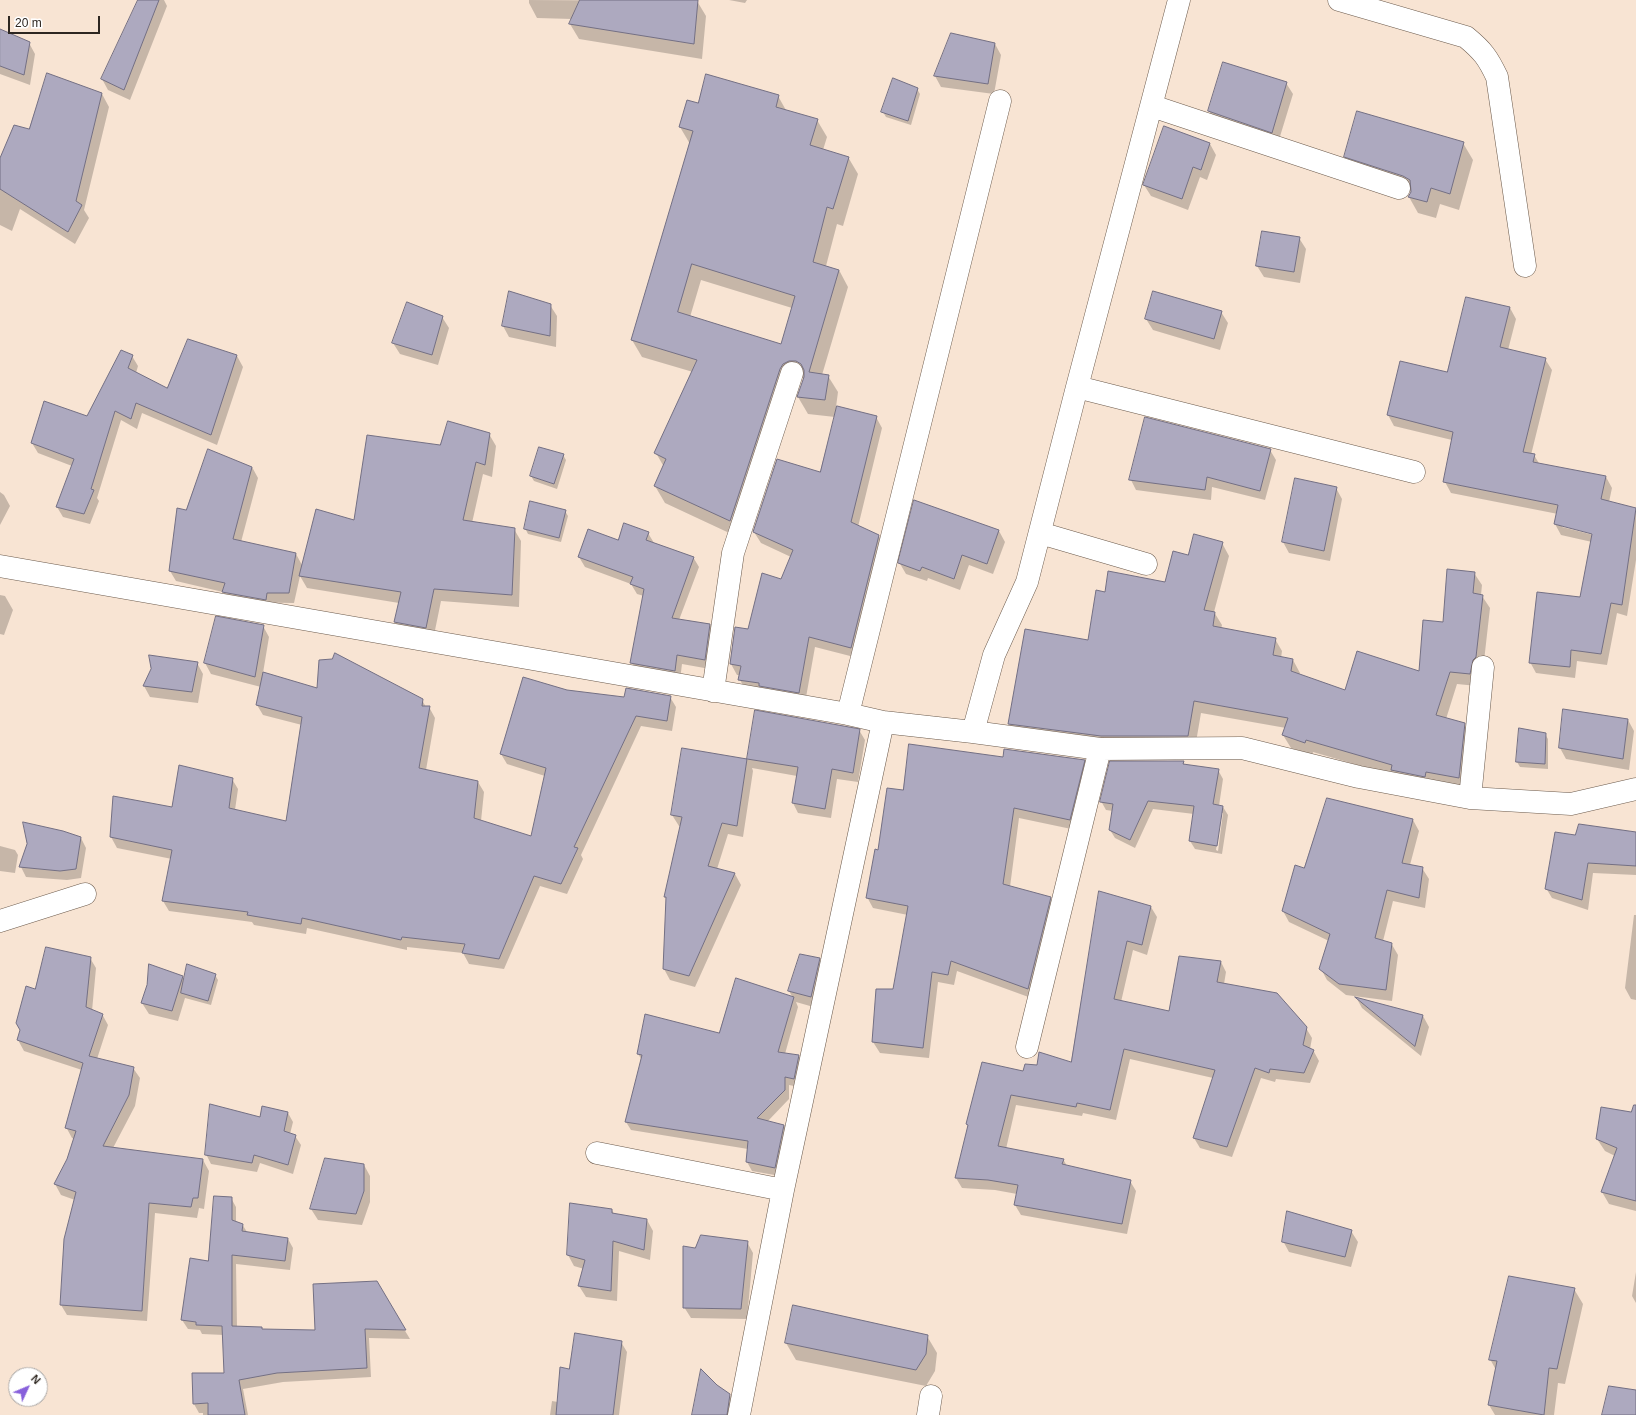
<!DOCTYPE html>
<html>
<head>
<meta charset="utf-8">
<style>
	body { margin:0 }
	#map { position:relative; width:1636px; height:1415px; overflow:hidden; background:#f8e4d3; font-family:Arial,sans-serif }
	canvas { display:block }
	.north { position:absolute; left:8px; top:1367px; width:40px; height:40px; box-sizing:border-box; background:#fff; border:1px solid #aba8a6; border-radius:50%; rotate:46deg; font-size:11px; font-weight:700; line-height:16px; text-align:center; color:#2d2620 }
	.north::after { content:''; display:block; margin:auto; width:14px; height:18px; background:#8760db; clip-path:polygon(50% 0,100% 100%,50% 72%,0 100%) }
	.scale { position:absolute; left:8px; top:16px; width:92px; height:18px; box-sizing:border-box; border:2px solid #2d2620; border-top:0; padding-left:5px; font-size:12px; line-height:14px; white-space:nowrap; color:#2d2620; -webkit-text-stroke:3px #fff; paint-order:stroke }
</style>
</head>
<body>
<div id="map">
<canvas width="1636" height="1415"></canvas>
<div class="north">N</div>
<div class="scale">20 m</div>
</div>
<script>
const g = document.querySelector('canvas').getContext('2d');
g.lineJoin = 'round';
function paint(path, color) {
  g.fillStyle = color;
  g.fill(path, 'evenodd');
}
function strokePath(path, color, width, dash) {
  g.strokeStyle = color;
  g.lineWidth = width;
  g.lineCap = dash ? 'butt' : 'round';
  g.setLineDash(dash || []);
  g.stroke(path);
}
paint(new Path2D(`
	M139 0H164L167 6 130 100 108 90 102 79Z
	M529 0 697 1 706 16 702 59 579 39 570 24 572 19 537 18 529 3Z
	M729 0H747L745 3Z
	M0 30 29 43 35 54 30 85 0 74Z
	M951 34 995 44 1001 55 994 94 941 87 935 76Z
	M48 74 102 94 109 107 84 210 89 218 75 244 20 209 12 231 0 225V161L30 130Z
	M1286 83 1293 94 1278 143 1215 122 1209 111Z
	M917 89 920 94 911 125 886 117 883 112Z
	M778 96 787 112 817 120 827 137 823 150 848 157 858 174 843 226 837 224 826 266 839 270 848 287 822 375 828 376 838 392 836 407 876 417 882 428 858 527 879 536 885 547 858 658 815 647 805 703 746 691 740 680V675H737L731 664 748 630 781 580 791 557 761 543 754 532 821 474 835 417 808 414 798 397 805 378H799L740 538 665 503 655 486 664 467 656 453 693 372 642 357 632 340 690 144 680 127 698 104ZM701 280 792 308 782 345 690 317Z
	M1463 143 1473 160 1459 210 1440 204 1436 218 1418 213 1409 197 1412 192 1354 173 1345 156Z
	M1210 144 1216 155 1207 180 1200 177 1188 210 1151 196 1144 185Z
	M1299 238 1306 249 1300 283 1264 277 1257 266Z
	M550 305 557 316 556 347 509 337 503 326Z
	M1510 308 1516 319 1508 350 1545 359 1552 370 1531 455H1534L1540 465 1606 477 1612 488 1609 502 1636 509V560L1627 616 1617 613 1607 665 1577 661 1575 678 1536 673 1530 662 1581 598 1592 542 1561 535 1555 524 1558 514 1451 493 1445 482 1452 440 1394 426 1388 415 1401 362 1448 374ZM1562 525 1597 534V536L1562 527Z
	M1221 312 1228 323 1220 350 1153 330 1146 319Z
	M442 317 449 328 438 365 400 354 393 343Z
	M188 340 237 356 243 367 217 445 142 413 137 429 121 420 97 498 99 501 90 524 63 517 57 507 72 466 38 453 32 443 87 417 132 356 138 366 136 373 168 390Z
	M489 434 496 446 492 477 483 474 472 523 514 529 521 541 519 607 441 601 433 640 402 634 395 622 399 603 307 588 300 576 294 603 229 602 223 592 176 581 170 571 187 511 252 467 258 478 241 542 296 554 302 565 441 446Z
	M1270 450 1276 460 1265 500 1212 487 1211 500 1136 490 1131 480Z
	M563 455 566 460 557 489 534 481 531 476Z
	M1336 488 1342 499 1330 561 1289 553 1283 542Z
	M0 492 4 495 10 506 0 525Z
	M565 511 568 516 561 542 528 534 525 528Z
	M960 517 999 531 1005 542 993 574 969 565 960 590 928 578 927 581 906 574 899 562Z
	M648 533 654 543 693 557 699 567 679 620 710 624 715 634 710 669 682 664 680 680 637 673 632 663 644 596 637 594 631 584 585 567 579 557 619 542Z
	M1222 543 1229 556 1214 612 1222 625 1221 629 1275 639 1282 651 1281 658 1293 660 1300 673 1299 675 1345 691 1420 672 1444 623 1474 573 1482 585 1481 595 1482 596 1490 608 1483 670 1477 686 1457 684 1446 719 1464 724 1471 737 1466 790 1395 776 1313 752 1312 755 1291 748 1283 735 1286 728 1201 713 1195 748 1017 736 1009 724 1088 641 1106 593 1166 583 1189 556Z
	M0 595 5 596 13 610 4 635 0 634Z
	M263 626 269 637 263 673 318 690 422 700 426 707H429L435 718 426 770 478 782 484 792 481 821 532 837 545 776 507 764 501 754 567 691 625 698 670 697 676 707 672 731 641 726 581 855 583 859 567 894 540 886 504 969 469 964 463 953 407 947V950L307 928 306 934 254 925 252 922 169 911 163 901 172 859 117 848 111 837 114 798 173 808 232 779 238 789 235 810 286 822 302 725 263 715 257 705 261 687 211 674 205 663Z
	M197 663 203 674 198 703 150 697 144 686Z
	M756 712 859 730 865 740 858 782 837 779 831 818 798 813 793 803 797 776 752 768 753 771 743 837 728 834 717 869 735 874 741 885 695 987 670 980 664 969 667 900 665 897 681 826H679L672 815 683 749 748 760Z
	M1628 720 1634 731 1629 770 1566 759 1560 748Z
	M1545 734 1548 739V769L1520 767 1517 762Z
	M1004 758 1084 760 1090 771 1076 830 1019 818 1010 887 1050 898 1057 909 1034 999 957 971 954 985 938 982 929 1058 880 1053 873 1042 894 990 908 915 873 908 867 897 879 851 903 791Z
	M1183 762 1185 765 1218 770 1223 779 1219 806 1223 807 1228 815 1222 854 1195 849 1190 841 1194 814 1153 809 1135 848 1115 838 1110 830 1113 811 1106 810 1101 801ZM1221 813H1223L1218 851 1216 850Z
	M1413 820 1419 831 1410 865 1422 868 1429 879 1425 908 1393 901 1383 941 1391 943 1398 955 1392 1001 1346 995 1327 980 1321 969 1329 941 1289 922 1283 911Z
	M1636 833V875L1593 873 1588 910 1552 898 1546 888 1576 836Z
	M81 838 86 848 81 878 67 880 26 877 21 867 28 844Z
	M0 846 15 850 18 855 15 873 0 871Z
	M1100 892 1151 907 1157 917 1147 955 1133 950 1121 1002 1169 1012 1221 962 1226 972 1224 984 1306 1028 1312 1038 1310 1049 1313 1050 1319 1061 1310 1083 1276 1079 1275 1082 1261 1078 1232 1157 1200 1148 1194 1138 1213 1078 1130 1059 1116 1120 1083 1113 1082 1116 1016 1105 1006 1149 1063 1159 1067 1166 1130 1181 1136 1191 1127 1234 1021 1215 1015 1205 1017 1194 995 1190 962 1188 956 1178 969 1127 967 1124 1024 1072 1037 1067 1072 1063Z
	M1634 915H1636V1000L1631 999 1625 988Z
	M90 958 96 968 92 1011 102 1014 108 1025 97 1059 133 1068 140 1078 135 1106 113 1148 203 1160 209 1171 204 1209 199 1208 197 1218 155 1213 147 1321 67 1315 61 1305 75 1200 61 1195 55 1184 68 1160 74 1139 72 1138 66 1127 82 1070 24 1051 18 1040 36 990Z
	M819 959 825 970 817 1008 796 1002 798 1007 785 1054 799 1056 803 1064 799 1087 789 1085V1099L767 1122 784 1125 789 1134 780 1176 752 1171 747 1162 748 1149 631 1130 626 1122 642 1060 638 1054 720 1034 793 998 789 991Z
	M215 975 218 980 211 1005 185 998 178 1021 149 1014 142 1003 182 977 184 981Z
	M1357 999 1423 1016 1429 1027 1421 1056 1362 1008Z
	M288 1113 293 1122 290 1134 295 1136 301 1145 293 1174 260 1163 257 1172 211 1164 206 1154 261 1118Z
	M1636 1114V1211L1609 1204 1602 1192 1615 1156 1605 1151 1597 1139Z
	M326 1159 364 1165 370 1176V1202L362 1225 318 1220 311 1209Z
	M231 1198 236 1207V1222L242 1224 247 1232 288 1239 293 1248 290 1270 236 1264 237 1327 261 1328 263 1330 316 1331 376 1283 410 1339 369 1338 371 1377 283 1382 243 1389 248 1415H203V1413H199L194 1404 225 1374 224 1335 202 1334 200 1330 188 1329 182 1320 191 1259 209 1262Z
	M612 1210 614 1214 647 1220 653 1231 650 1260 619 1251 617 1301 586 1297 579 1286 584 1269 574 1266 568 1255Z
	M1351 1231 1358 1242 1351 1267 1289 1252 1283 1241Z
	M747 1242 753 1253 747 1319 691 1318 684 1307 696 1250Z
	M1636 1272V1303L1632 1296Z
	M1574 1289 1583 1304 1565 1384 1558 1383 1554 1415H1495L1489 1405 1496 1370 1490 1359Z
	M794 1306 927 1336 937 1353 935 1371 926 1386 796 1360 786 1343Z
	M621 1342 627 1352 619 1415H550L552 1401 558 1402 570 1370Z
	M716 1385 730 1395 736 1406 734 1415H693Z`), '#0003');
const building = new Path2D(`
	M138 0H159L124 90 101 79Z
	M580 0H698L694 44 569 24Z
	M0 29 30 42 24 75 0 66Z
	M951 33 995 43 988 84 934 76Z
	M1223 62 1287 82 1272 133 1208 111Z
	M47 73 102 93 76 201 82 205 68 232 0 189V158L14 125 29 129Z
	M706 74 779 95 776 107 818 119 810 145 849 157 833 209 827 207 813 262 839 270 809 372 829 375 825 400 797 397 804 377V370L801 364 796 361H789L783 364 780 369 730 521 654 486 666 459 654 453 697 360 631 340 693 131 679 127 687 100 698 103ZM692 264 795 296 781 344 678 312Z
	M893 78 918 88 908 121 881 112Z
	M1357 111 1464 142 1450 194 1431 188 1427 202 1408 197 1411 192 1410 180 1403 176 1344 157Z
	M1164 126 1210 143 1201 170 1193 167 1182 199 1143 185Z
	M1262 231 1300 237 1294 272 1256 266Z
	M509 291 551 304 550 336 502 326Z
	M1153 291 1222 311 1214 339 1145 319Z
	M1466 297 1510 307 1500 347 1546 358 1523 452 1535 454 1533 462 1606 476 1601 499 1636 508 1622 605 1611 603 1601 654 1571 650 1570 667 1529 663 1537 592 1580 597 1592 534 1554 524 1558 505 1443 482 1453 432 1387 415 1400 361 1447 372Z
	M407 302 443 316 432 355 392 343Z
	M188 339 237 355 211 435 136 403 131 419 115 411 91 489 94 490 84 514 56 507 74 459 31 443 44 401 87 416 121 350 133 355 128 368 167 388Z
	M837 406 877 416 851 522 879 535 851 648 809 637 799 693 759 686V683L738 680 741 666 730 664 735 627 748 629 762 573 781 579 793 550 753 532 777 459 820 472Z
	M1145 417 1271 449 1260 491 1207 477 1205 490 1129 480Z
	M448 421 490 433 485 465 476 462 463 520 515 528 512 595 434 589 426 628 394 622 401 592 299 576 316 509 354 520 367 435 440 445Z
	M539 447 564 454 554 484 530 476Z
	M208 449 252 467 233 539 296 553 289 593H267L266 600 222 592 225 583 169 571 177 508 186 510Z
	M1295 478 1337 487 1324 551 1282 542Z
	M914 500 999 530 987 564 962 555 954 579 922 567 920 571 898 563Z
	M530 501 566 510 559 538 524 529Z
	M624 523 649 532 646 540 694 557 672 618 710 624 705 660 677 655 675 671 630 663 644 589 630 584 633 577 578 557 588 529 618 540Z
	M1194 534 1223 542 1204 610 1215 612 1213 626 1276 638 1273 655 1293 659 1291 671 1345 690 1357 651 1419 671 1423 620 1443 622 1447 569 1475 572 1473 593 1483 595 1476 657 1473 660 1470 674 1450 672 1436 715 1465 723 1459 778 1426 772 1425 777 1391 770 1392 765 1306 740 1305 743 1282 735 1288 718 1194 701 1188 736H1101L1008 724 1025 629 1088 640 1096 590 1105 592 1108 571 1165 582 1173 551 1188 555Z
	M216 616 264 625 255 677 204 663Z
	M335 653 423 699 422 706H430L419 768 478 781 474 818 531 836 546 768 500 754 523 677 567 690 624 697 626 688 671 696 667 721 636 716 574 847 578 848 561 884 534 876 499 959 462 953 465 944 402 937 401 940 302 918 301 924 247 915 248 912 162 901 172 850 110 837 113 796 172 807 179 765 233 778 229 808 286 821 302 717 256 705 263 672 317 688 319 660 332 659Z
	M149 655 198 662 192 692 143 686 151 669Z
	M1563 709 1628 719 1623 759 1559 748Z
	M755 710 860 729 853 773 832 769 825 809 792 803 798 767 747 759Z
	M1519 728 1546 733 1545 764 1516 762Z
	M909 744 1003 757 1004 749 1085 760 1070 820 1014 808 1003 884 1051 897 1028 989 951 961 948 975 932 972 923 1048 872 1042 876 989H893L908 906 866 898 875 849 878 850 887 788 903 790Z
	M682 748 747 759 737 826 722 823 708 866 735 873 689 976 663 969 666 897H664L682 817 671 815Z
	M1110 761H1184L1183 764 1219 769 1213 804 1223 806 1217 846 1189 841 1194 806 1148 801 1130 840 1109 830 1113 804 1100 802Z
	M1327 798 1413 819 1402 863 1423 867 1419 898 1387 890 1375 938 1392 943 1386 990 1339 984 1319 969 1330 934 1282 911 1295 865 1304 868Z
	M23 822 63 831 81 837 76 869 60 871 19 867 27 844Z
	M1579 824 1636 832V866L1588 863 1582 900 1545 889 1555 832 1575 835Z
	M1099 891 1151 906 1142 945 1127 941 1114 999 1169 1011 1179 956 1221 961 1217 982 1277 993 1307 1027 1303 1045 1314 1050 1304 1073 1270 1069 1269 1073 1255 1068 1227 1147 1193 1138 1215 1070 1124 1049 1110 1110 1077 1103 1076 1107 1011 1095 998 1146 1064 1159 1062 1164 1131 1180 1122 1224 1014 1205 1018 1185 988 1180 955 1178 968 1125 966 1124 982 1062 1023 1071 1025 1064 1037 1065 1039 1052 1071 1062Z
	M46 947 91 957 86 1007 103 1014 89 1056 134 1067 129 1095 103 1146 203 1159 198 1198H193L191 1207 149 1203 142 1311 60 1305 64 1239 76 1192 54 1184 67 1159 76 1131 65 1128 83 1063 17 1040 20 1030 16 1023 26 986 35 989Z
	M800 954 820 958 811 997 788 991Z
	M149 964 183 976 172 1011 141 1003 147 985Z
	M187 964 216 974 208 1001 181 993Z
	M736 978 794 997 778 1052 799 1055 794 1079 785 1077V1090L757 1118 784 1125 775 1168 746 1162 748 1141 625 1122 642 1055 637 1054 645 1014 719 1033Z
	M1355 997 1423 1015 1415 1046Z
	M210 1104 260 1117 262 1106 288 1112 284 1131 296 1135 288 1165 254 1155 252 1163 205 1155Z
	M1634 1105H1636V1201L1601 1192 1617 1148 1596 1139 1601 1107 1631 1112Z
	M325 1158 364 1164V1191L356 1214 310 1209Z
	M214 1196 232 1197V1220L243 1224 242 1231 288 1238 285 1261 232 1255V1326L262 1327V1329L315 1330 313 1284 377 1281 406 1330 365 1329 367 1368 277 1373 239 1380 245 1415H208V1403L193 1404 192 1373H224L222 1326 196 1325V1322L181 1320 190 1258 208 1261Z
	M570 1203 612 1209V1213L647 1219 644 1250 613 1241 611 1291 578 1286 585 1260 567 1255Z
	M1287 1211 1352 1230 1345 1257 1282 1242Z
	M701 1235 748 1241 741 1309 683 1308V1246L695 1248Z
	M1509 1276 1575 1288 1557 1369 1549 1368 1544 1415 1488 1405 1497 1361 1489 1360Z
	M793 1305 928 1335 926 1354 916 1370 785 1343Z
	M575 1333 622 1341 613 1415H556L560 1367 569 1369Z
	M701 1369 717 1385 730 1394 727 1415H692Z
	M1609 1386 1636 1390V1415H1602Z`);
paint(building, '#ada9bf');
strokePath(building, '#736f83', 1);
const minor = new Path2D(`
	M1339 0 1466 37C1483 51 1488 58 1497 77L1525 266
	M1152 106 1399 188
	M1077 387 1414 472
	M1040 533 1146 564
	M0 566 848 714 883 722 973 732 1100 749 1242 748 1359 777 1470 798 1571 804 1636 789
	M713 691 733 553 792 373
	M848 714 1000 101
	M973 732 994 655 1027 582 1077 387 1179 0
	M1470 798 1483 667
	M0 921 85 894
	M1027 1047 1100 749
	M597 1153 783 1190
	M739 1415 783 1190 883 722
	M928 1415 931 1396`);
strokePath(minor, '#6c5b4d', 23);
strokePath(minor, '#fff', 22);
</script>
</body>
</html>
